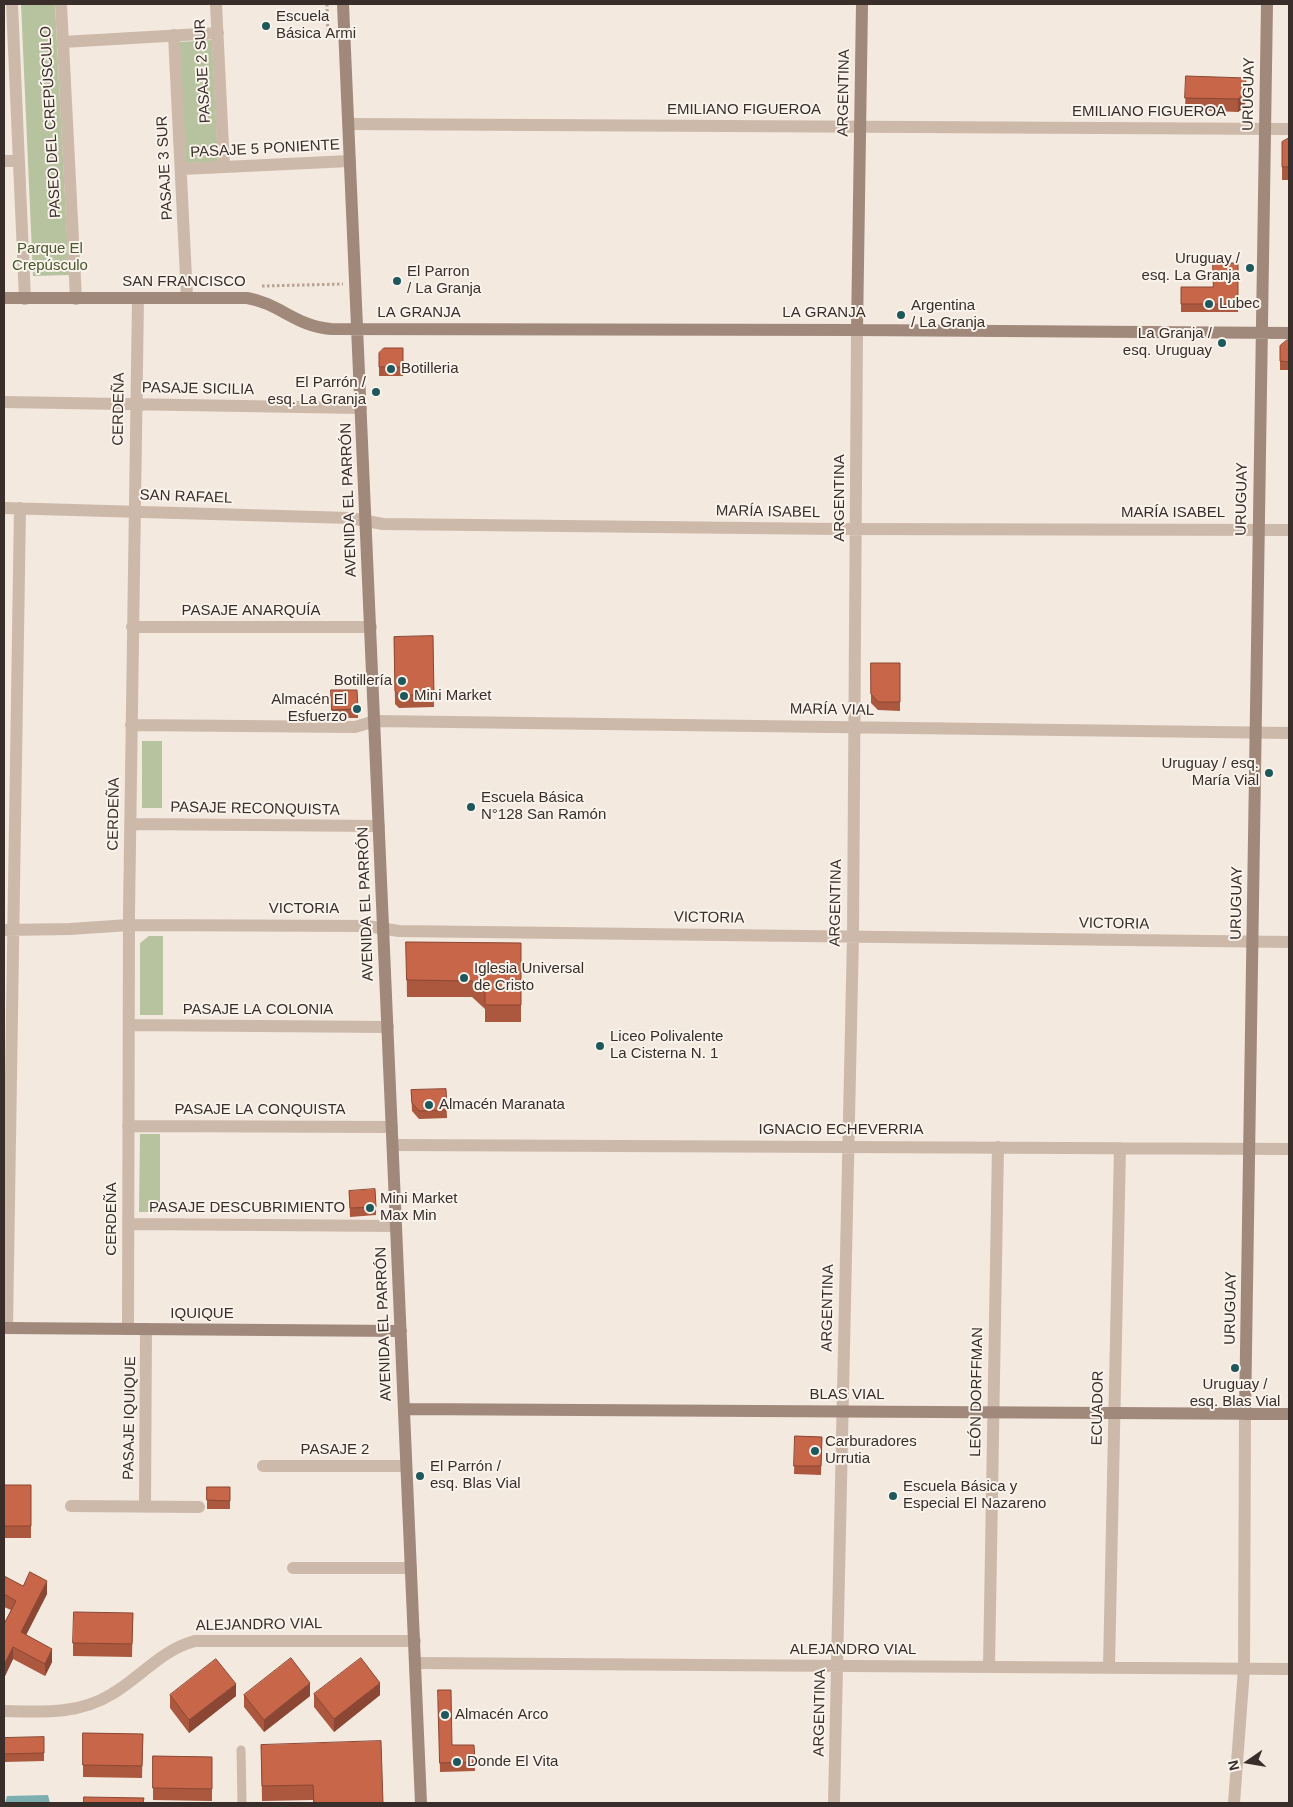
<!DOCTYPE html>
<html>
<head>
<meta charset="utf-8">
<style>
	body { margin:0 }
	#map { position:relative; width:1293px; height:1807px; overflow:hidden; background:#f3e9df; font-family:Helvetica,sans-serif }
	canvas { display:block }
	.frame { position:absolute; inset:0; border:5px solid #392e2a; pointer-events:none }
	.north { position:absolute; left:1223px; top:1737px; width:50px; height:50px; -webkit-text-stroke:4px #faf3ec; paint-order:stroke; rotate:257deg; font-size:14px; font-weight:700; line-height:20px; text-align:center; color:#392e2a }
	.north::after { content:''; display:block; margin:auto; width:18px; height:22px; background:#392e2a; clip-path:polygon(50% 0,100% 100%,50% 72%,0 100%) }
</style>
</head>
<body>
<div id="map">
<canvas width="1293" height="1807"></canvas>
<div class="frame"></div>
<div class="north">N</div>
</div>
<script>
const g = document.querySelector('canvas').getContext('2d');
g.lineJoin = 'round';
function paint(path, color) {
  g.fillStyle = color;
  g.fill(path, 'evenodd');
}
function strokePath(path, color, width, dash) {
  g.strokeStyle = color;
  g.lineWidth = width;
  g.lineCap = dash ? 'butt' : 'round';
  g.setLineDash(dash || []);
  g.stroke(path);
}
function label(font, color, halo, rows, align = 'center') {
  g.font = font + ' Helvetica,sans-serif';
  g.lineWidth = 4;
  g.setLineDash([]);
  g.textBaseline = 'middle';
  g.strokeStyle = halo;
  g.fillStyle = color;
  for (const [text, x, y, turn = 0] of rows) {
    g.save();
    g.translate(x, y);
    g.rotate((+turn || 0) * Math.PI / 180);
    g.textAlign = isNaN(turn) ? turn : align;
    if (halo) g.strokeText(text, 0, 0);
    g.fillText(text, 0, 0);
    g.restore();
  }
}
paint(new Path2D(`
	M21 4H55L69 275 33 276Z
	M212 40 218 162 186 163 179 42Z
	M142 741H162V808H142Z
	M149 936H163V1015H140V943Z
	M140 1134H160V1212H139Z`), '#b7c39e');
paint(new Path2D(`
	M48 1795 50 1803H5L7 1796Z`), '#7dafb1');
strokePath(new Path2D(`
	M327 4 328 38
	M262 286 343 284`), '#b8a394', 3, [2.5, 2.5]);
strokePath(new Path2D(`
	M241 1750 242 1803`), '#ccb9aa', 9);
strokePath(new Path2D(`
	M12 4 25 299
	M61 4 76 299
	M216 4 224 167
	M174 35 187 298
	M63 42 218 33
	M349 124 1289 129
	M4 161H19
	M182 169 350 161
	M4 402 361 408
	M4 508 350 518 383 524 838 529 1289 530
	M132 627H371
	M131 725 355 727 375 721 1289 733
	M130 824 379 826
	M4 930 70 929 129 925 367 926 399 931 1289 942
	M129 1025 388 1027
	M128 1126 392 1127
	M393 1145 1289 1149
	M128 1224 396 1226
	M7 1328 20 508
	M128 1329 129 912 138 299
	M263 1466H406
	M71 1506 199 1507
	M145 1507 146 1329
	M293 1568H411
	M416 1663 1289 1669
	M989 1667 998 1147
	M1109 1668 1120 1148
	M4 1711C41 1712 78 1715 112 1694 141 1677 161 1650 195 1641H415
	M834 1803 853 936 857 330
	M1234 1803 1244 1669 1245 1414`), '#ccb9aa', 12);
strokePath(new Path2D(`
	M343 4 421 1803
	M4 298H247C279 303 297 327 331 329L857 330 1289 333
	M857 330 862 4
	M4 1328 401 1331
	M404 1409 1289 1414
	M1245 1414 1267 4`), '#a0887b', 12);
paint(new Path2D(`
	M1186 76 1246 90 1245 107 1238 112 1185 110Z
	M1289 138V180H1282V142Z
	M1238 263V312H1181V287H1213Z
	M1289 340V370H1280V346Z
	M403 348V376H379V353Z
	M433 636 434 707 399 708 395 704 394 637Z
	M871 663H900V711L878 710 871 703Z
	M331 690H357L358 718H332Z
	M406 942 521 943V1022H485V1009L472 997H407Z
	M446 1089 447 1118 419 1119 412 1111 411 1090Z
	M349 1191 376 1207V1215L350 1217Z
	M795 1436 822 1437 821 1475 794 1474Z
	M4 1485H31V1538H4Z
	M207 1487H230V1509H207Z
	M4 1576 23 1586 47 1594 26 1635 52 1662 45 1676 13 1659 5 1676 4 1675V1624L11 1610 4 1607Z
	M133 1613 132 1657 73 1656V1643Z
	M314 1694 380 1695 334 1732 314 1707Z
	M170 1695 236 1696 189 1733 170 1708Z
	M244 1695 310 1696 264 1732 244 1707Z
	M438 1699 452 1745H474L475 1771 440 1772Z
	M83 1733 143 1734 142 1778 83 1777Z
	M44 1737V1761L4 1762V1738Z
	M261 1745 383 1803H390H313V1800L262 1801Z
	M153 1756 212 1757V1801L153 1800Z`), '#ab583f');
paint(new Path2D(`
	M1246 78 1245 107 1238 112V99Z
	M47 1581V1594L21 1645V1632Z
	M13 1647V1659L5 1676V1663Z
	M52 1649V1662L45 1676V1664Z
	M310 1683V1696L264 1732V1720Z
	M380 1683V1695L334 1732V1719Z
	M236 1684V1696L189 1733V1720Z`), '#8b4733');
const building = new Path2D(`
	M1186 76 1246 78 1245 94 1238 99 1185 98Z
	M1289 138V167H1282V142Z
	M1213 263H1238V304H1181V287H1213Z
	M1287 340H1289V362L1280 361V346Z
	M384 348H403V367H379V353Z
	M433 636 434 695H399L395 691 394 637Z
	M871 663H900V702H878L871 694Z
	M331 690H357L358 709 332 710Z
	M406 942 521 943V1005H485V992L472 981 407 980Z
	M446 1089 447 1110 419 1111 412 1103 411 1090Z
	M375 1189 376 1207 350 1208 349 1191Z
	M795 1436 822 1437 821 1466H794Z
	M4 1485H31V1526H4Z
	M207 1487H230V1501L207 1500Z
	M30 1572 47 1581 21 1632 52 1649 45 1664 13 1647 5 1663H4V1624L16 1601 4 1594V1576L23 1586Z
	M74 1612 133 1613 132 1644 73 1643Z
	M291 1658 310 1683 264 1720 244 1695Z
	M361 1658 380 1683 334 1719 314 1694Z
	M216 1659 236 1684 189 1720 170 1695Z
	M438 1690H451L452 1745H474L475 1762 440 1763Z
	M83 1733 143 1734 142 1766 83 1765Z
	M44 1737V1753L4 1754V1738Z
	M381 1741 383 1803H390H314L313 1785 262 1786 261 1745Z
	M153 1756 212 1757V1789L153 1788Z
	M84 1797 144 1798 143 1803H84Z`);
paint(building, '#c76649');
strokePath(building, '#8b4733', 1);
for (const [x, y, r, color] of [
	[266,26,5,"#1e585c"],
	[1250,268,5,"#1e585c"],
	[397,281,5,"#1e585c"],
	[1209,304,5,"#1e585c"],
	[901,315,5,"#1e585c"],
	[1222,343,5,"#1e585c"],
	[391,369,5,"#1e585c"],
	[376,392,5,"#1e585c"],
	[402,681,5,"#1e585c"],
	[404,696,5,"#1e585c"],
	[357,709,5,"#1e585c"],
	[1269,773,5,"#1e585c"],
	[471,807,5,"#1e585c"],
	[464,978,5,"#1e585c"],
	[600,1046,5,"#1e585c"],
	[429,1105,5,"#1e585c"],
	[370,1208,5,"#1e585c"],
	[1235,1368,5,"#1e585c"],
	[815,1451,5,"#1e585c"],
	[420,1476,5,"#1e585c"],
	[893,1496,5,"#1e585c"],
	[445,1715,5,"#1e585c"],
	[457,1762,5,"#1e585c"]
]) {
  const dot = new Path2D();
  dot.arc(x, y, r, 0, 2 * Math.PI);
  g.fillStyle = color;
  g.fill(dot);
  strokePath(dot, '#faf3ec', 2);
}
label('15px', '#392e2a', '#faf3ec', [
	["Escuela",276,17],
	["Básica Armi",276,34],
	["Uruguay /",1240,259,"right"],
	["esq. La Granja",1240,276,"right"],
	["El Parron",407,272],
	["/ La Granja",407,289],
	["Lubec",1219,304],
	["Argentina",911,306],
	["/ La Granja",911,323],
	["La Granja /",1212,334,"right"],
	["esq. Uruguay",1212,351,"right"],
	["Botilleria",401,369],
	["El Parrón /",366,383,"right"],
	["esq. La Granja",366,400,"right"],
	["Botillería",392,681,"right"],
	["Mini Market",414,696],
	["Almacén El",347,700,"right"],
	["Esfuerzo",347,717,"right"],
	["Uruguay / esq.",1259,764,"right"],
	["María Vial",1259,781,"right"],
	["Escuela Básica",481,798],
	["N°128 San Ramón",481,815],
	["Iglesia Universal",474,969],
	["de Cristo",474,986],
	["Liceo Polivalente",610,1037],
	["La Cisterna N. 1",610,1054],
	["Almacén Maranata",439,1105],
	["Mini Market",380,1199],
	["Max Min",380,1216],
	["Uruguay /",1235,1385,"center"],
	["esq. Blas Vial",1235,1402,"center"],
	["Carburadores",825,1442],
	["Urrutia",825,1459],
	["El Parrón /",430,1467],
	["esq. Blas Vial",430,1484],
	["Escuela Básica y",903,1487],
	["Especial El Nazareno",903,1504],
	["Almacén Arco",455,1715],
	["Donde El Vita",467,1762]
], 'left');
label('15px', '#392e2a', '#faf3ec', [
	["PASAJE 2 SUR",203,71,-93],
	["ARGENTINA",844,93,-89],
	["URUGUAY",1249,94,-89],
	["EMILIANO FIGUEROA",744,110],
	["EMILIANO FIGUEROA",1149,112],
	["PASEO DEL CREPÚSCULO",51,122,-93],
	["PASAJE 5 PONIENTE",265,149,-3],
	["PASAJE 3 SUR",165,168,-93],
	["SAN FRANCISCO",184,282],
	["LA GRANJA",419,313],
	["LA GRANJA",824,313],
	["PASAJE SICILIA",198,389,1],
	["CERDEÑA",119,409,-89],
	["SAN RAFAEL",186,497,2],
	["ARGENTINA",840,498,-90],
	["URUGUAY",1242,499,-89],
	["AVENIDA EL PARRÓN",349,500,-92],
	["MARÍA ISABEL",768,512,1],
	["MARÍA ISABEL",1173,513],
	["PASAJE ANARQUÍA",251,611],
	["MARÍA VIAL",832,710,1],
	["PASAJE RECONQUISTA",255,809,1],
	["CERDEÑA",114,814,-89],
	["ARGENTINA",836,903,-89],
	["URUGUAY",1237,903,-89],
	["AVENIDA EL PARRÓN",366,904,-92],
	["VICTORIA",304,909],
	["VICTORIA",709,918,1],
	["VICTORIA",1114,924,1],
	["PASAJE LA COLONIA",258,1010],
	["PASAJE LA CONQUISTA",260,1110],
	["IGNACIO ECHEVERRIA",841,1130],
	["PASAJE DESCUBRIMIENTO",247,1208],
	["CERDEÑA",112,1219,-90],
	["ARGENTINA",828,1308,-89],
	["URUGUAY",1231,1308,-89],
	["IQUIQUE",202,1314],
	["AVENIDA EL PARRÓN",384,1324,-92],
	["LEÓN DORFFMAN",977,1392,-89],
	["BLAS VIAL",847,1395],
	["ECUADOR",1098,1408,-89],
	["PASAJE IQUIQUE",130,1418,-89],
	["PASAJE 2",335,1450],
	["ALEJANDRO VIAL",259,1625,-1],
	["ALEJANDRO VIAL",853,1650],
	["ARGENTINA",820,1713,-89]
]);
label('15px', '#49582d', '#faf3ec', [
	["Parque El",50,249],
	["Crepúsculo",50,266]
]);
</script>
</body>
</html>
